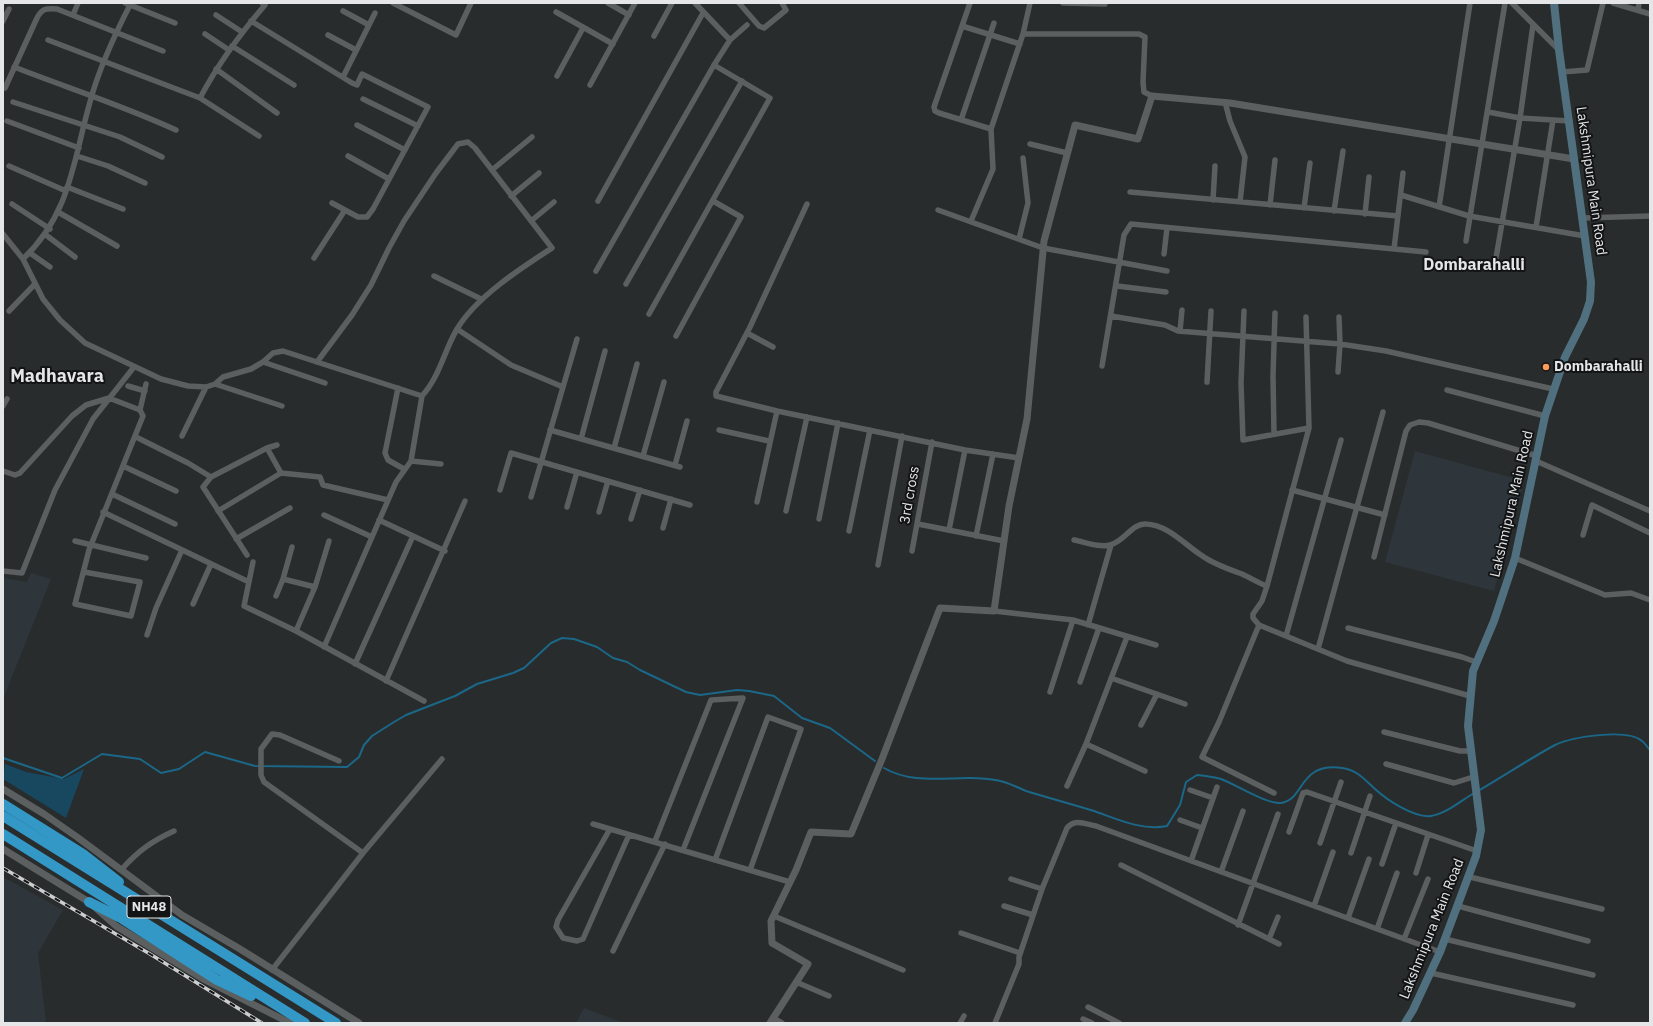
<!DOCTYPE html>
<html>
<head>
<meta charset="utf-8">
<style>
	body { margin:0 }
	#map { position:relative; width:1653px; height:1026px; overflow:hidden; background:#292c2d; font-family:"IBM Plex Sans",sans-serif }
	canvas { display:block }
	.frame { position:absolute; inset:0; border:4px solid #e5e6e7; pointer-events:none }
</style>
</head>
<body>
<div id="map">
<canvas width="1653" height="1026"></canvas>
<div class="frame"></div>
</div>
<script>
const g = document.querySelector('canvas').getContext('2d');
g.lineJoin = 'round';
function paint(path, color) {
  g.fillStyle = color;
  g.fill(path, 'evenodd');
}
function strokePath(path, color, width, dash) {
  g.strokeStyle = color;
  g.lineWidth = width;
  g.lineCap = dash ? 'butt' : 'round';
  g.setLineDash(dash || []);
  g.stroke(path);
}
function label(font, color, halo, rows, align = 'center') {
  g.font = font + ' "IBM Plex Sans",sans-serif';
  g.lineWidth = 4;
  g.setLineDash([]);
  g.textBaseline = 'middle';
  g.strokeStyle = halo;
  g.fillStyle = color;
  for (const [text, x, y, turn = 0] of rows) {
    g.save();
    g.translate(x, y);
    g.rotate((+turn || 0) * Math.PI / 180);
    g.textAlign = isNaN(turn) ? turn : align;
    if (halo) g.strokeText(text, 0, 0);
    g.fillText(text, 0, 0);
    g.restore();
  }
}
paint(new Path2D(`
	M1415 451 1524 481 1494 591 1385 562Z
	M31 573 51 579 3 699V578L27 582Z
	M3 877 63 910 38 953 46 1023H3Z
	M584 1008 624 1023H576Z`), '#2e363b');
paint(new Path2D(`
	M5 764 26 772 64 779 84 769 66 818 3 779Z`), '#18485f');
strokePath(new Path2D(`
	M3 758 62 778 102 754 140 759 161 773 179 769 205 752 255 766 347 767 359 757 364 745 372 736 394 722 406 715 455 696 477 684 513 673 524 668 551 643 562 638 574 639 597 647 613 658 627 662 640 670 686 692 700 695 737 690 749 691 774 696 802 718 830 728 875 761
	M884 768C920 789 964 771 1004 782 1011 784 1019 788 1026 791 1049 798 1071 804 1094 811 1117 819 1142 831 1167 826L1180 805 1186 782 1197 775C1206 776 1213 777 1221 779 1235 784 1266 804 1281 803 1305 800 1298 762 1342 768 1357 770 1364 779 1375 789 1387 800 1414 818 1431 816 1446 814 1462 800 1474 793
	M1478 791C1504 776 1529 759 1555 745 1572 737 1627 728 1642 741 1645 743 1647 747 1650 750`), '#1b6788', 2);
strokePath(new Path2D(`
	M125 3 175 23
	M393 3 456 35 471 3
	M608 3 629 15
	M695 3 730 40 714 65
	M739 3 759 26 764 28 786 10 782 3
	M970 3 934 107 935 111 939 113 991 129
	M1063 3 1105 4
	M1512 3 1559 50
	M1613 3 1650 14
	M1638 10 1639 3
	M343 11 369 25
	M556 12 613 44
	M73 15 78 3
	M216 15 242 32
	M3 21 9 9
	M251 21 352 83 357 85 362 74 428 107 373 209 367 217H358L332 203
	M1533 25 1520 118 1570 121
	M962 26 1020 44
	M205 34 229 50
	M1023 34H1139L1145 37 1143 82 1144 92 1152 96
	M328 35 356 50
	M654 36 672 3
	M48 40 200 98 259 136
	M730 40 747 25
	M232 46 294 85
	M14 67C68 88 124 106 176 130
	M216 69 277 113
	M1562 72 1587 70 1603 3
	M557 76 583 28
	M343 77 375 13
	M590 85 635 3
	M5 88 37 18C42 8 47 8 57 9L163 51
	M200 98C218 64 240 34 265 5L262 3
	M363 99 418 126
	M13 102 120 137 162 157
	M1225 102 1230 121 1245 157 1240 202
	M1488 112 1520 118 1496 258
	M961 120 994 23
	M7 121 79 148
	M357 125 405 150
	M1030 144 1067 153
	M77 156 108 166 145 183
	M348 156 389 179
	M9 166 66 191
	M492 170 532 137
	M67 187 123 209
	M1130 192 1398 216
	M1401 195 1469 216 1585 236
	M511 196 539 173
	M1213 200 1215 166
	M598 201 703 13
	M12 204 50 229
	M807 204 750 327 716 392V396L777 411 965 450 1019 458
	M1270 205 1275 160
	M1439 207 1470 3
	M1304 208 1310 163
	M938 210 1043 248 1167 271
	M1334 211 1343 151
	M58 212 117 246
	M1365 214 1369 177
	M1583 218 1650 216
	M531 221 554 202
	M971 221 993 169 991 129 1023 34 1030 3
	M1536 227 1553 120
	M3 234 23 259 43 299 60 320 85 343 161 379 188 386 206 387 215 384 223 377 251 369 263 362 273 353 283 351 422 396 411 461 396 482 324 647
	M46 235 75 257
	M1019 239 1028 203 1023 158
	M1466 241 1505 3
	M1394 249 1403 173
	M30 253 50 267
	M1164 254 1167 228
	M314 258 345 210
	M23 259C71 213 73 161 90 102 99 68 115 34 131 3
	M596 271 714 65 770 98 649 314
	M434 276 481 299
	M626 284 742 81
	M1117 286 1166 292
	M9 311 35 284
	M1244 311 1241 383 1243 440 1309 428
	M1111 316 1165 325 1178 331 1340 344 1386 351 1553 389
	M457 329 511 365 563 387
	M1180 331 1182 310
	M747 333 773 347
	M676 336 741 217 713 201
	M263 362 325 383
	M317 362 352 315 371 285 389 248 404 221 436 173 458 144 468 142 475 148 552 248C521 268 476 297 457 329 444 351 440 376 422 396
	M1102 366 1124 235 1131 224 1426 252
	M1338 372 1340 344 1339 317
	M1207 382 1211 311
	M215 384 282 406
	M128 386 145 391
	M398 388 385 453 388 460 404 469
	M1447 390 1545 416
	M3 406 7 399
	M140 410 146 384
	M550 430 680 467
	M719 430 769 441
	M1274 434 1273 376 1275 313
	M182 436 206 387
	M136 437 188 463 211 477
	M581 439 605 351
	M267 448 277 445
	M614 448 637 364
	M643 456 664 382
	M411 461 441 464
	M1536 461 1650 511
	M675 465 687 421
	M123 466 176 491
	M3 471 15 475 20 473 72 416 86 405 109 398 140 410 143 416 89 550 75 604 131 616 140 582 84 572
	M500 490 511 453 690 505
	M1292 490 1385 515
	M112 494 175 524
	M531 497 577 339
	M757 502 777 411
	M567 507 577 472
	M218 511 281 473
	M786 511 807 417
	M103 512 249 582
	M599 512 608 481
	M324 515 372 537
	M631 519 640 490
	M819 519 838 423
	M379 520 445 551
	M918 524 1004 541
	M663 528 671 499
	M949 530 965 450
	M849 531 870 430
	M1583 535 1592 505 1650 533
	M976 536 993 454
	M236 539 290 508
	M1074 540C1085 542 1099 548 1110 545 1124 542 1132 523 1146 524 1168 525 1184 544 1201 555 1213 564 1228 569 1242 574 1251 578 1258 583 1267 586L1262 601 1253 614V618L1259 625 1347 661 1470 696
	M75 541 146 558
	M912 551 932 442
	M247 555 203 487 211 477 267 448 281 473 320 477 323 485 388 500
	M1374 557 1406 431 1410 425 1419 422 1428 423 1537 456
	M1515 558 1605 595 1631 593 1650 600
	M253 562 244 606 296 631 424 701
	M878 565 902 436
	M3 571 22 573 55 490 93 419 134 367
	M283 579 292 547
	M1267 586 1309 428 1306 317
	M276 596 283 579 315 587
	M193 604 211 564
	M994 611 1073 620 1156 645
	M1088 625 1111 545
	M1259 625 1219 722 1202 757 1274 793
	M1348 628 1462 657 1476 662
	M296 631 315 587 329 541
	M147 635 156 608 182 550
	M1286 636 1341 440
	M1318 649 1383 412
	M355 664 413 536
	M1111 678 1185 704
	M386 681 465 501
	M1080 682 1099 628
	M1050 692 1073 620
	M1141 725 1157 694
	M1384 732 1460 751H1470
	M1086 744 1145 771
	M339 761 280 735 272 734 261 749V775L264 782 363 853
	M1386 764 1454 783 1473 777
	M1067 786 1086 744 1127 637
	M1190 790 1213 798
	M1180 820 1202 828
	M593 824 790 882
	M610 829 558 920 556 927 563 938 577 941 583 939 629 835
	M1289 832 1303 793 1307 792 1477 851
	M655 841 711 700 743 698 683 850
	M1320 843 1341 782
	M1351 853 1370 796
	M715 860 768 717 801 729 750 870
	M1191 861 1217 787
	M1382 864 1396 823
	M1121 865 1279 944
	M122 869C138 851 152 841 174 831
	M1221 872 1243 811
	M1416 873 1428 835
	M1470 877 1602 909
	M1011 879 1042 889
	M1004 906 1033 915
	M1314 906 1333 852
	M1458 906 1588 941
	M774 916 903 970
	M1348 918 1369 859
	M1238 925 1278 814
	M1377 929 1397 873
	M961 933 1020 953
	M1269 939 1278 917
	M1404 939 1428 879
	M1445 939 1593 975
	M613 951 665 844
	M272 970 363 853 442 759
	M1431 973 1573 1005
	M796 982 829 996
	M1088 1007 1119 1023
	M773 1018 782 1023
	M1083 1019 1092 1023
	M960 1023 964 1016
	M995 1023 1019 964V957L1042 889 1067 828C1075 818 1085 824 1096 826L1440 952`), '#5c5f60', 5.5);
strokePath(new Path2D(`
	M3 789 44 814 77 837 182 915 240 949 359 1023
	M3 849 89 902 116 926 205 980 290 1023
	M770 1023 808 964 772 943 771 921 796 870 811 832 851 834 882 759 940 608 994 611 1009 506 1027 419 1044 241 1075 125 1138 139 1152 96 1230 103 1574 159`), '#5c5f60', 7);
strokePath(new Path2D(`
	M1405 1023 1413 1010 1440 952 1476 856 1481 830 1468 726 1473 671 1494 621 1515 558 1545 416 1565 357 1584 319 1590 301 1591 282 1559 50 1554 3`), '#50707f', 8);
strokePath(new Path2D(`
	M3 804 83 854 119 882
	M3 816 336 1023
	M3 834 305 1023
	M89 902 121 918 217 980 251 996`), '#3498c6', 10);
const rail = new Path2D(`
	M3 868 150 954 262 1023`);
strokePath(rail, '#cbcdce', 3.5);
strokePath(rail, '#131415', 2, [6]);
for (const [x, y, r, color] of [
	[1546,367,4,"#fe9b59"]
]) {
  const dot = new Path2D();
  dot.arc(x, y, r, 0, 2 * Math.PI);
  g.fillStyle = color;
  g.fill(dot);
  strokePath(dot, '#131415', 1.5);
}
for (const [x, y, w] of [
	[149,907,44]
]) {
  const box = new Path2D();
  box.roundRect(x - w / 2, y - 11, w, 22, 3);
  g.fillStyle = '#131415';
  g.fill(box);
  strokePath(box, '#e5e6e7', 1);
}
label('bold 13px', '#e5e6e7', null, [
	["NH48",149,907]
]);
label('14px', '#e5e6e7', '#131415', [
	["Lakshmipura Main Road",1591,181,82],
	["3rd cross",910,495,-80],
	["Lakshmipura Main Road",1512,504,-77],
	["Lakshmipura Main Road",1432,929,-68]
]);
label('bold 14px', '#e5e6e7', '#131415', [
	["Dombarahalli",1554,367]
], 'left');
label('bold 16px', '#e5e6e7', '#131415', [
	["Dombarahalli",1474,265]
]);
label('bold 18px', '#e5e6e7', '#131415', [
	["Madhavara",57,377]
]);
</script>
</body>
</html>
